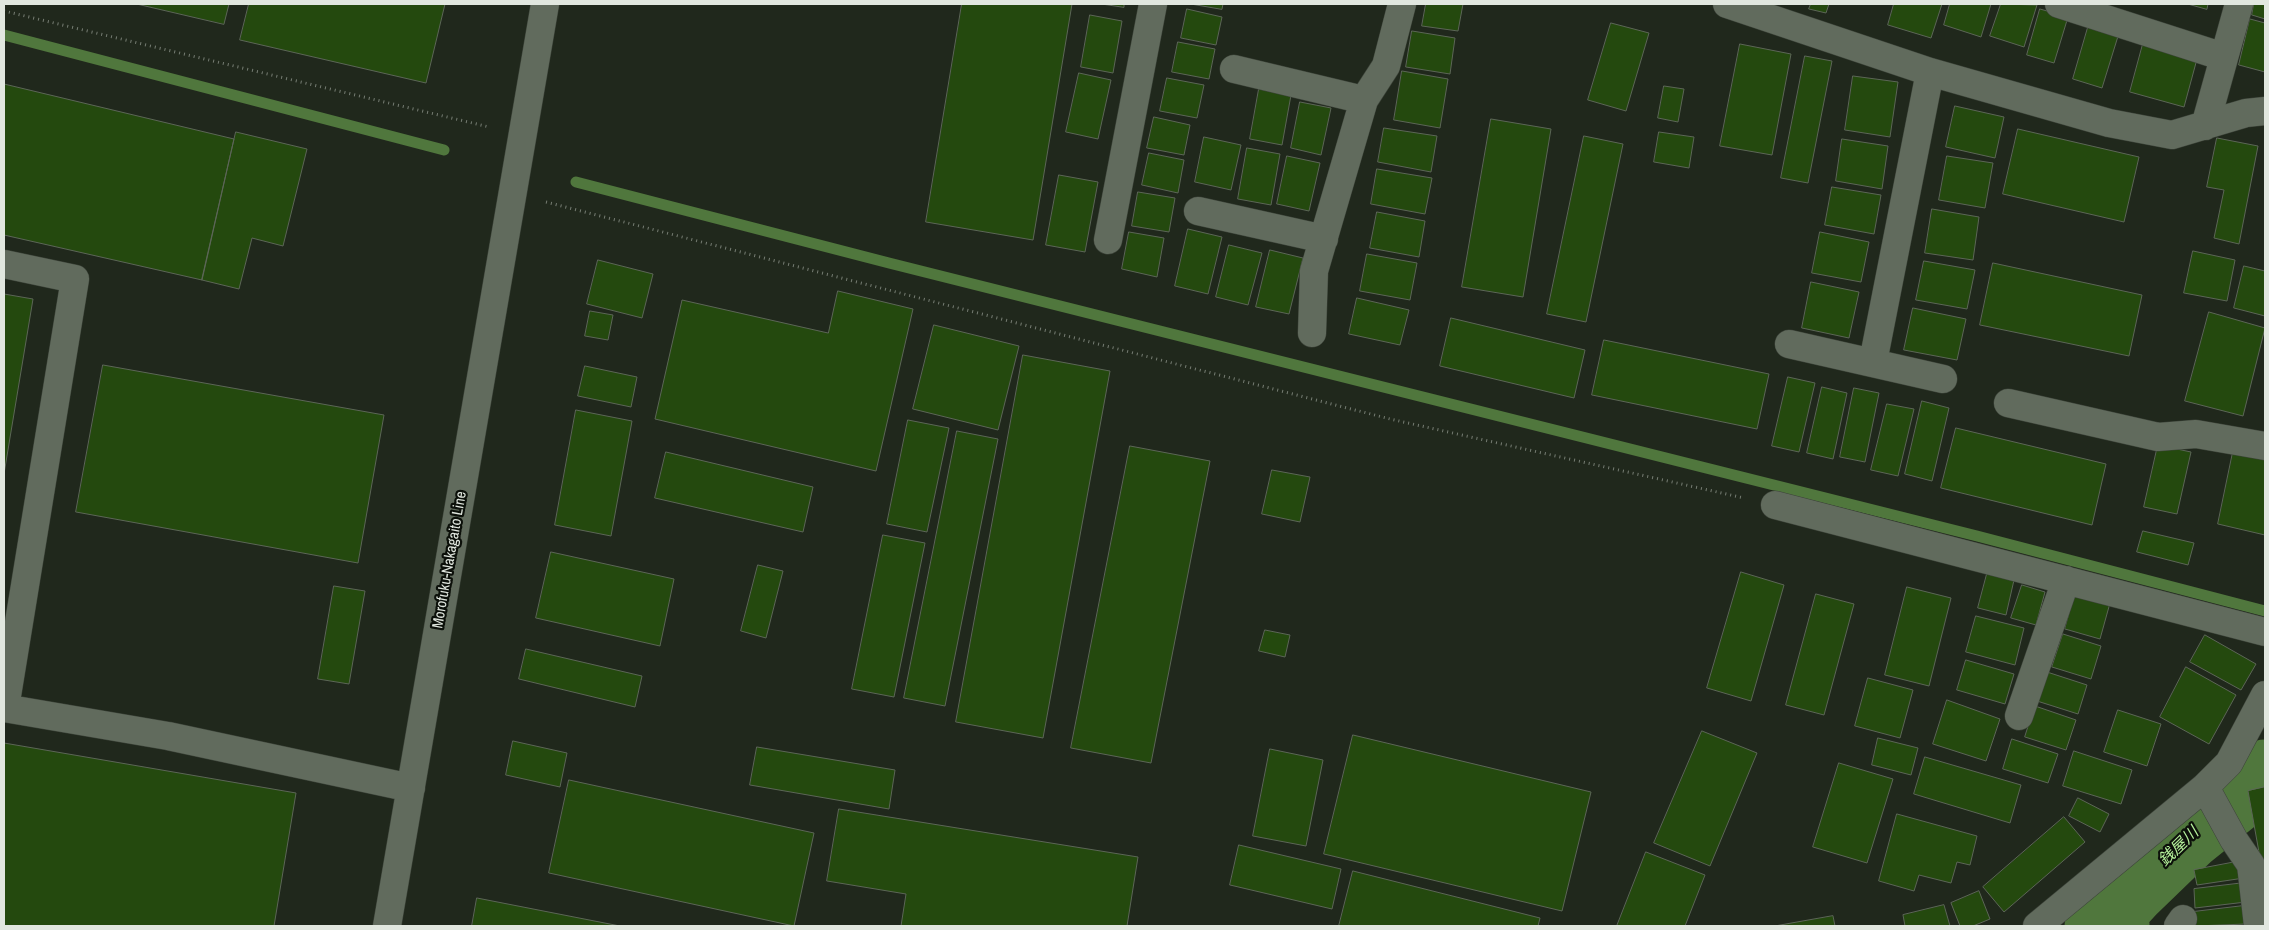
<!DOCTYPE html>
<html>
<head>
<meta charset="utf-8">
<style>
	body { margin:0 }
	#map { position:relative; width:2269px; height:930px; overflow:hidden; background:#20281c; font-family:"Archivo Narrow",sans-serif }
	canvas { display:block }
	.frame { position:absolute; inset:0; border:5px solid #e1e7df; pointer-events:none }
</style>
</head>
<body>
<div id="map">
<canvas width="2269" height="930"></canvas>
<div class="frame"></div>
</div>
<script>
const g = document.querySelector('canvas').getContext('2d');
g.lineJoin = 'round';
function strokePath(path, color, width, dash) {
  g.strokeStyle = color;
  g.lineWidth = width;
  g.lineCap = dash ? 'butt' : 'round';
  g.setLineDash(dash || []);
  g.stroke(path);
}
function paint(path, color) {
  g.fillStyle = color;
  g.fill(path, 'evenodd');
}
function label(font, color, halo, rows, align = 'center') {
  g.font = font + ' "Archivo Narrow","Noto Sans JP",sans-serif';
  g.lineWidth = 4.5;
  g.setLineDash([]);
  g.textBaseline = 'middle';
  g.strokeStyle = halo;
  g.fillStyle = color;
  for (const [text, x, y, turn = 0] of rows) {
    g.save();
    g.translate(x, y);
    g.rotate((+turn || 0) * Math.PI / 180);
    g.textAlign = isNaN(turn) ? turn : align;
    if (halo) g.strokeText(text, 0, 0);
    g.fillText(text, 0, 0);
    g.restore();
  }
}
strokePath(new Path2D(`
	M4 35 444 150
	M576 182 889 263 1977 536 2265 611
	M2131 891 2144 924 2143 926`), '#50773d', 11);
strokePath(new Path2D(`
	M2099 926 2131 891 2189 835 2265 774`), '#50773d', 69);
const building = new Path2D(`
	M137 4H229L224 24Z
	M249 4H445L426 83 240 40Z
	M962 4H1072L1033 240 926 222Z
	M1102 4H1124V7Z
	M1191 4H1223L1222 9Z
	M1426 4H1463L1458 31 1422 26Z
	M1811 4H1829L1826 13 1809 9Z
	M1894 4H1942L1931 38 1888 25Z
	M1950 4H1991L1981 37 1944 25Z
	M2001 4 2037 5 2024 47 1990 36Z
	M2188 4H2208L2207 9Z
	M2254 4H2265V19L2252 15Z
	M1187 9 1222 17 1216 45 1181 38Z
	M2040 9 2068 17 2054 63 2027 55Z
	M1090 15 1122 21 1113 73 1081 67Z
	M2250 19 2265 23V72L2239 65Z
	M1611 23 1649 33 1626 111 1588 100Z
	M2089 24 2119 33 2102 88 2073 79Z
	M1412 31 1455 38 1450 74 1406 67Z
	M1178 42 1215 49 1209 79 1172 72Z
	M1740 44 1791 54 1772 155 1720 146Z
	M2143 44 2197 59 2184 107 2130 92Z
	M1805 56 1832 61 1808 183 1781 178Z
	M1402 71 1448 79 1440 128 1394 120Z
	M1079 73 1111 80 1098 139 1066 132Z
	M1853 76 1898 82 1890 137 1845 130Z
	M1167 78 1204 85 1197 118 1160 111Z
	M4 84 234 139 202 280 4 235Z
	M1664 86 1684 89 1678 122 1658 118Z
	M1259 89 1291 95 1282 145 1250 139Z
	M1300 102 1331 108 1321 155 1291 148Z
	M1955 106 2004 117 1995 158 1946 147Z
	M1154 117 1190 125 1184 155 1147 148Z
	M1491 119 1551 129 1523 297 1462 287Z
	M1384 128 1437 136 1431 172 1378 162Z
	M2018 129 2139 157 2124 222 2003 194Z
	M236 132 307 149 283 246 252 238 239 289 202 280Z
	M1659 132 1694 137 1689 168 1654 162Z
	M1584 136 1623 144 1586 322 1547 314Z
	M1204 137 1241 145 1231 190 1195 182Z
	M2217 138 2258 146 2239 244 2214 238 2224 190 2207 187Z
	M1842 139 1888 146 1882 189 1836 181Z
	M1247 148 1280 154 1271 205 1238 199Z
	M1149 153 1184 160 1178 193 1142 185Z
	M1287 156 1320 163 1309 211 1277 204Z
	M1947 156 1993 163 1985 208 1939 200Z
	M1377 169 1432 178 1425 214 1371 204Z
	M1059 175 1098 182 1085 252 1046 245Z
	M1832 187 1881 195 1874 234 1825 225Z
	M1138 192 1175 198 1169 232 1132 226Z
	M1932 209 1979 217 1973 260 1925 253Z
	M1377 212 1425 221 1419 257 1370 248Z
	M1188 229 1222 237 1208 294 1175 286Z
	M1129 232 1164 238 1157 277 1122 269Z
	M1820 232 1869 242 1861 282 1812 273Z
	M1229 245 1262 253 1248 305 1216 297Z
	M1270 250 1303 258 1289 314 1256 307Z
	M2193 251 2235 260 2227 301 2184 293Z
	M1367 254 1417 263 1410 300 1360 291Z
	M598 260 653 274 642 318 587 304Z
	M1924 261 1975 270 1967 309 1916 300Z
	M1993 263 2142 295 2129 356 1980 325Z
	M2244 266 2265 271V316L2234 308Z
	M1811 282 1859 292 1849 338 1802 328Z
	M838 291 913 309 876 471 655 419 682 300 828 333Z
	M4 294 33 299 4 474Z
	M1357 298 1409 310 1400 345 1349 334Z
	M1913 308 1966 319 1957 360 1904 350Z
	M590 311 613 315 608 340 585 336Z
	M2209 312 2265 328 2243 416 2185 401Z
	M1451 318 1585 350 1574 398 1440 366Z
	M934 325 1019 346 998 430 913 409Z
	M1604 340 1769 374 1757 429 1592 395Z
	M1023 355 1110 371 1043 738 956 722Z
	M103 365 384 415 358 563 76 512Z
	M585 366 637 377 631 407 578 396Z
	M1788 377 1815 383 1799 452 1772 446Z
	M1822 387 1847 393 1833 459 1807 453Z
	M1854 388 1879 393 1865 462 1840 457Z
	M1922 401 1949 408 1932 481 1905 474Z
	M1887 404 1914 409 1898 476 1871 470Z
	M576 410 632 421 611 536 555 525Z
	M908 420 949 428 927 532 887 524Z
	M1956 428 2106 464 2092 525 1941 488Z
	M957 431 998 439 945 706 904 698Z
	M2158 445 2191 452 2177 514 2144 507Z
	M1130 446 1210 461 1151 763 1071 748Z
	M666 452 813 487 803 532 655 498Z
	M2233 452 2265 459V535L2218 524Z
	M1272 470 1310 477 1300 522 1262 514Z
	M2143 531 2194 543 2188 565 2137 552Z
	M883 535 925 543 894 697 852 689Z
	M551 552 674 579 660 646 536 618Z
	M758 565 783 571 766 638 741 631Z
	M1741 572 1784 585 1751 701 1707 688Z
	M1987 574 2014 580 2006 615 1978 608Z
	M2022 585 2045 592 2036 625 2011 618Z
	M334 586 365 591 349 684 318 679Z
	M1907 587 1951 598 1929 686 1885 675Z
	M2075 593 2110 603 2100 639 2065 629Z
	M1816 594 1854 604 1824 715 1786 705Z
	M1976 616 2024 628 2015 665 1966 652Z
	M1265 630 1290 635 1285 657 1259 651Z
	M2063 634 2101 646 2091 679 2052 667Z
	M2205 635 2256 664 2241 690 2190 662Z
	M526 649 642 676 635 707 519 679Z
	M1966 660 2014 674 2005 704 1957 690Z
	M2186 667 2236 695 2209 744 2160 717Z
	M2047 672 2087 685 2078 714 2037 701Z
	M1868 678 1913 690 1900 738 1855 726Z
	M1947 700 2000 719 1986 761 1933 744Z
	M2035 706 2076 720 2066 750 2025 737Z
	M2118 710 2161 724 2147 766 2104 752Z
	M1702 731 1757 753 1710 866 1654 843Z
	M1353 735 1591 792 1562 911 1324 854Z
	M1878 738 1918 748 1911 775 1872 765Z
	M2012 739 2058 754 2048 783 2003 769Z
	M513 741 567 753 560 787 506 775Z
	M4 743 296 793 274 926H4Z
	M757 747 895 770 889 809 750 785Z
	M1270 749 1323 760 1306 846 1253 836Z
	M2074 751 2132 770 2121 804 2063 786Z
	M1925 757 2021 785 2010 823 1914 794Z
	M1839 763 1893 779 1867 863 1813 847Z
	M569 780 814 833 794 926 549 873Z
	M2265 787V869H2262L2248 791Z
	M2078 798 2109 814 2100 832 2069 816Z
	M839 809 1138 857 1127 926H901L906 894 827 881Z
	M1897 814 1977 836 1970 865 1957 862 1951 883 1919 875 1914 891 1879 881Z
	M2064 817 2085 842 2004 912 1983 887Z
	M1239 845 1341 869 1332 909 1230 885Z
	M1646 852 1705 875 1685 926H1617Z
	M2241 861 2244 878 2197 885 2194 870Z
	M1353 871 1540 918 1538 926H1339Z
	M2244 883 2246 902 2195 908 2194 889Z
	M1979 891 1990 919 1973 926H1960L1951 903Z
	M477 898 620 926H472Z
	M1944 905 1950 926H1905L1903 915Z
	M2243 906 2246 924 2195 926 2193 912Z
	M1833 916 1835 926H1775Z`);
paint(building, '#24490e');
strokePath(building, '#5c6657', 1);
const minor = new Path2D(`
	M1727 4 1930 72 2109 123 2172 135 2246 113 2265 111
	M2059 4 2224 57
	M1234 69 1364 100
	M2205 126 2239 4
	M1198 211 1324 239
	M1108 240 1153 4
	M4 264 75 279 5 708
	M1312 333 1314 271 1364 100 1386 66 1402 4
	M1789 344 1943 379
	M1873 362 1930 72
	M2008 403 2158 437 2196 434 2265 446
	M1775 505 2265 632
	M4 708 168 736 411 788
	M2019 716 2066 580
	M2205 787 2234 840 2251 865 2258 926
	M387 926 545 4
	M2037 926 2205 787 2229 763 2265 695
	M2178 926 2183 919`);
strokePath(minor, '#3d443a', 29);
strokePath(new Path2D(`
	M4 11 489 127
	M546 202 1390 419 1744 498`), '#777e74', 3, [1, 4]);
strokePath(minor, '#616b5d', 28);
label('15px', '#e1e7df', '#0c100a', [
	["Morofuku-Nakagaito Line",450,560,-80]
]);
label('italic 16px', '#b5f09b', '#0c100a', [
	["銭屋川",2179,847,-44]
]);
</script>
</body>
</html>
